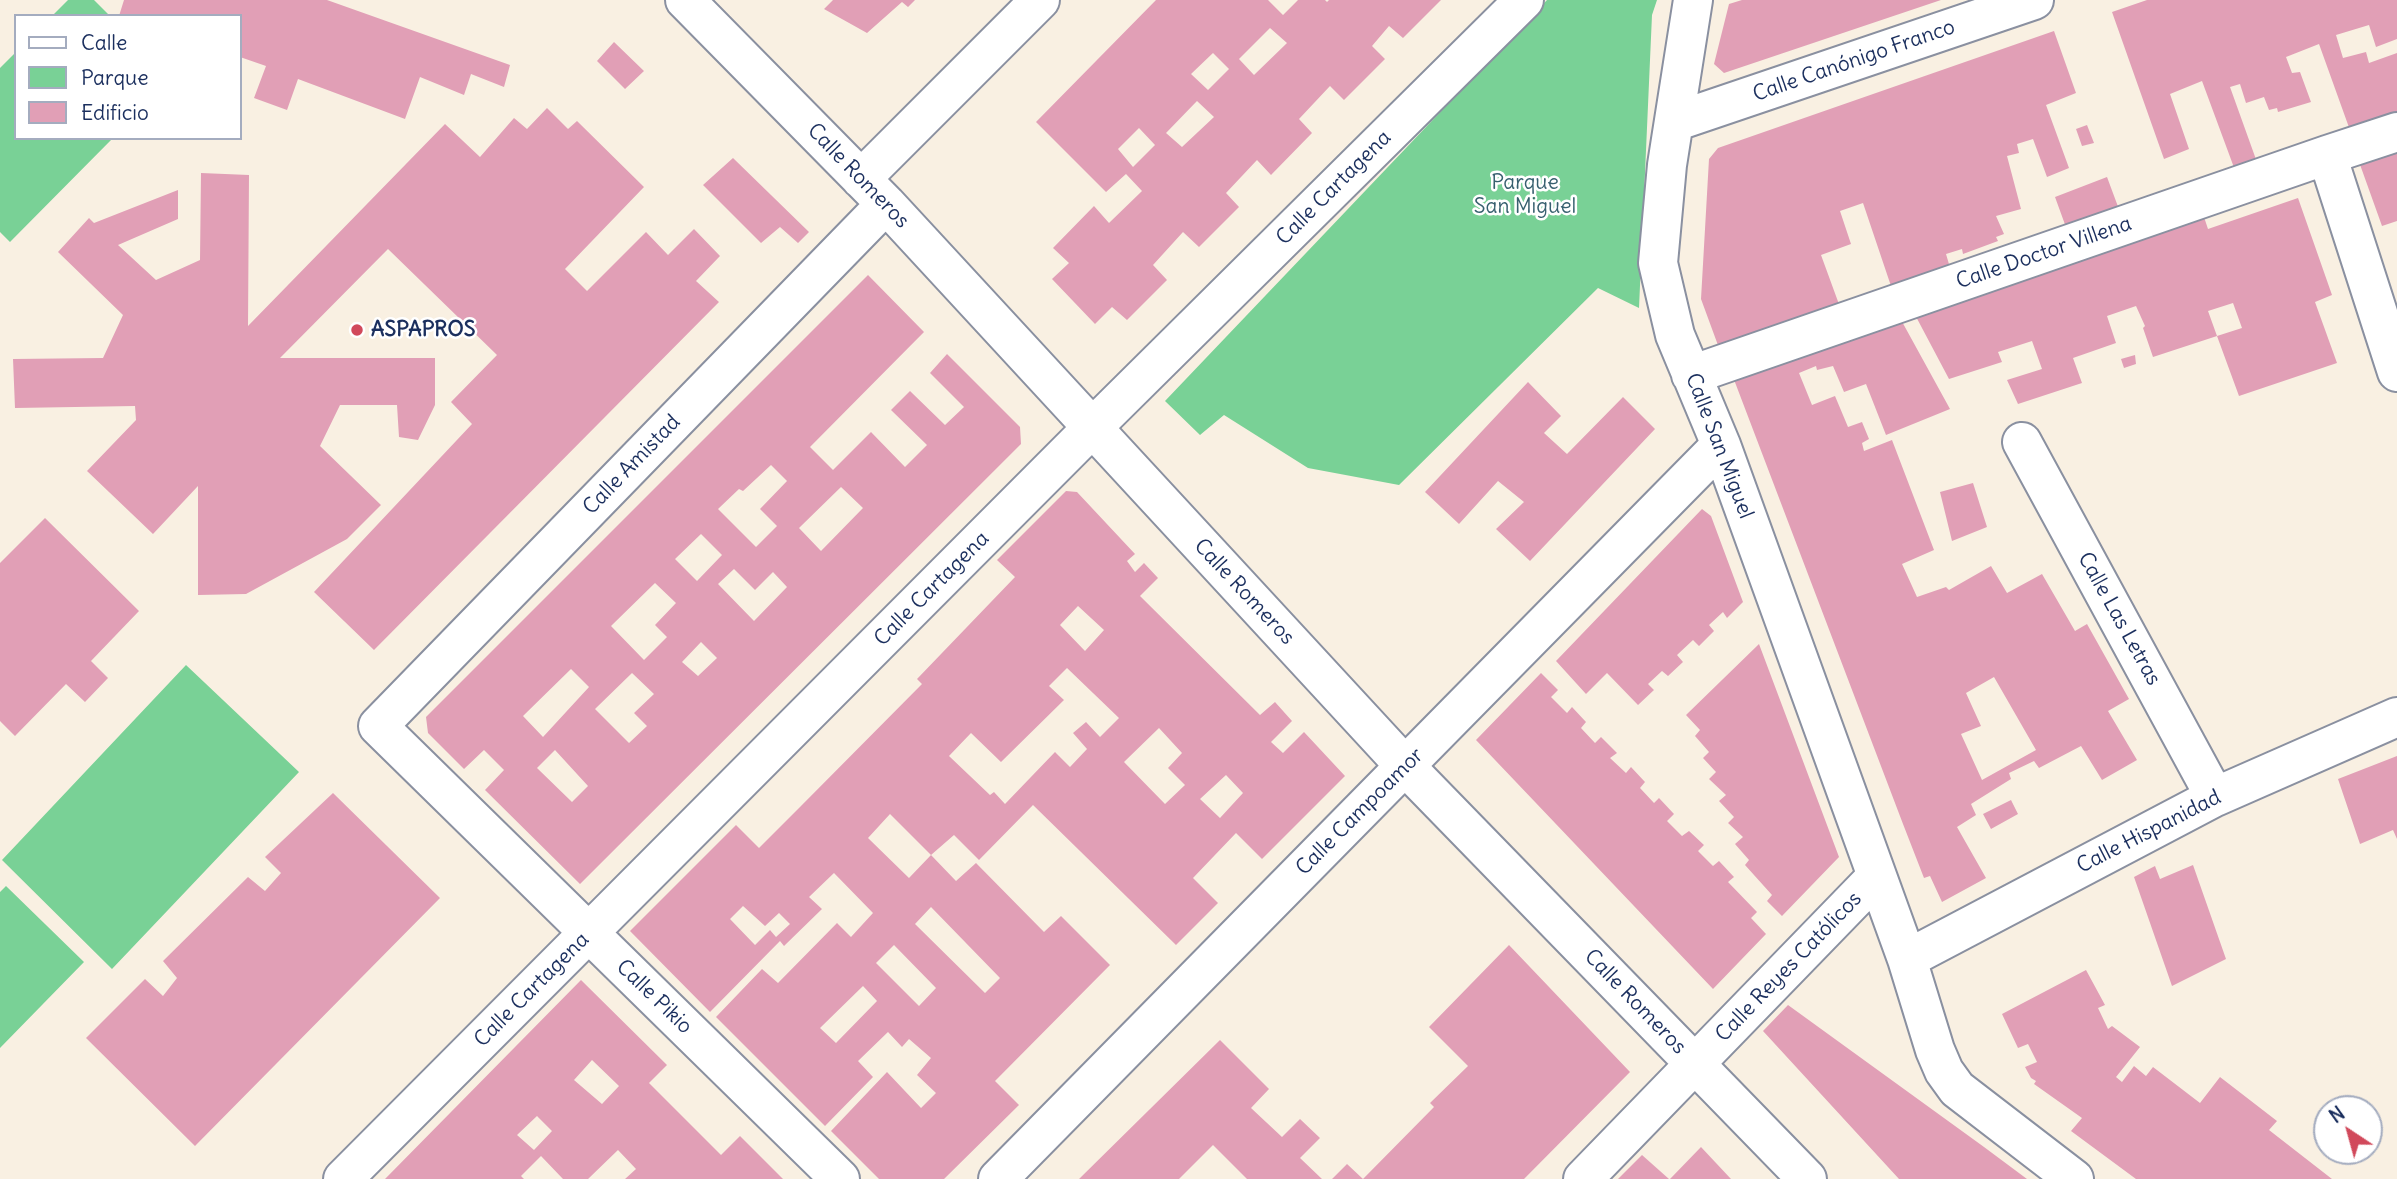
<!DOCTYPE html>
<html>
<head>
<meta charset="utf-8">
<style>
	body { margin:0 }
	#map { position:relative; width:2397px; height:1179px; overflow:hidden; background:#f9f0e2; font-family:Delius,sans-serif }
	canvas { display:block }
	.legend { position:absolute; left:14px; top:14px; width:228px; height:126px; box-sizing:border-box; background:#fff; border:2px solid #a4acbf; margin:0; padding:9px 12px; list-style:none; font-size:21px; color:#1b2f5e }
	.legend li { display:flex; align-items:center; gap:14px; height:35px }
	.legend b { width:35px; border:2px solid #a4acbf }
	.north { position:absolute; left:2313px; top:1095px; width:70px; height:70px; box-sizing:border-box; background:#fff; border:2px solid #a4acbf; border-radius:50%; rotate:324deg; font-size:19px; font-weight:700; line-height:28px; text-align:center; color:#1b2f5e }
	.north::after { content:''; display:block; margin:auto; width:24px; height:32px; background:#d1495b; clip-path:polygon(50% 0,100% 100%,50% 72%,0 100%) }
</style>
</head>
<body>
<div id="map">
<canvas width="2397" height="1179"></canvas>
<ul class="legend">
<li><b style="height:9px;background:#fff"></b>Calle</li>
<li><b style="height:19px;background:#79d196"></b>Parque</li>
<li><b style="height:19px;background:#e19fb6"></b>Edificio</li>
</ul>
<div class="north">N</div>
</div>
<script>
const g = document.querySelector('canvas').getContext('2d');
g.lineJoin = 'round';
function paint(path, color) {
  g.fillStyle = color;
  g.fill(path, 'evenodd');
}
function strokePath(path, color, width, dash) {
  g.strokeStyle = color;
  g.lineWidth = width;
  g.lineCap = dash ? 'butt' : 'round';
  g.setLineDash(dash || []);
  g.stroke(path);
}
function label(font, color, halo, rows, align = 'center') {
  g.font = font + ' Delius,sans-serif';
  g.lineWidth = 5;
  g.setLineDash([]);
  g.textBaseline = 'middle';
  g.strokeStyle = halo;
  g.fillStyle = color;
  for (const [text, x, y, turn = 0] of rows) {
    g.save();
    g.translate(x, y);
    g.rotate((+turn || 0) * Math.PI / 180);
    g.textAlign = isNaN(turn) ? turn : align;
    if (halo) g.strokeText(text, 0, 0);
    g.fillText(text, 0, 0);
    g.restore();
  }
}
paint(new Path2D(`
	M68 0H94L110 16H52Z
	M1547 0H1657L1652 15 1639 308 1598 288 1399 485 1308 468 1224 415 1200 435 1165 401Z
	M16 52V138H113L10 242 0 232V68Z
	M186 665 299 772 112 969 2 860Z
	M6 886 84 962 0 1048V892Z`), '#79d196');
paint(new Path2D(`
	M124 0H327L510 65 504 87 471 74 464 95 420 77 405 119 298 79 287 110 254 98 266 66 240 57V16H119Z
	M833 0H915L908 7 902 2 867 33 824 9Z
	M1156 0H1268L1283 15 1298 0H1325L1327 2 1329 0H1441L1403 38 1389 26 1372 46 1385 59 1344 100 1330 86 1299 119 1312 133 1271 175 1257 160 1226 193 1239 207 1199 247 1183 232 1153 265 1167 280 1127 320 1112 307 1095 324 1052 279 1069 263 1053 248 1094 206 1109 223 1142 191 1126 174 1106 192 1036 122ZM1270 28 1287 43 1254 75 1239 59ZM1213 53 1229 69 1208 90 1191 74ZM1197 101 1214 117 1182 147 1166 133ZM1139 128 1155 145 1133 167 1118 149Z
	M1742 0H1941L1724 73 1714 64 1729 4Z
	M2147 0H2397V39L2376 47 2369 25 2336 35 2343 58 2366 52 2369 63 2397 53V117L2351 133 2319 44 2286 57 2292 73 2300 72 2311 102 2278 112 2277 108 2269 110 2264 97 2246 103 2240 84 2230 87 2258 165 2236 173 2202 81 2170 94 2189 149 2164 159 2112 12Z
	M2054 31 2076 93 2046 105 2069 168 2047 177 2033 139 2017 144 2019 153 2007 156 2021 209 1996 216 2004 234 1996 237 1998 241 1963 254 1962 249 1946 254 1951 271 1892 289 1863 203 1840 211 1851 244 1821 255 1840 307 1719 348 1701 299 1709 159 1718 148Z
	M614 42 644 71 625 89 597 61Z
	M547 108 568 129 577 121 644 187 565 269 587 291 646 232 668 255 694 229 720 256 696 281 719 302 374 650 314 592 472 424 451 402 497 355 388 249 280 358H435V405L418 440 399 437 397 405H340L320 446 381 505 347 539 246 594 198 595V486L153 534 87 471 136 420 135 406 15 408 13 359 103 358 123 315 58 252 89 218 94 223 178 190V219L118 245 156 280 200 260 201 173 249 175 248 326 445 124 480 157 514 118 527 129Z
	M2087 125 2094 143 2082 146 2076 129Z
	M2397 145V221L2382 226 2358 159Z
	M733 158 809 232 798 243 780 227 761 243 703 185Z
	M2107 177 2120 212 2067 230 2055 197Z
	M2298 198 2332 295 2315 302 2337 363 2239 396 2217 336 2242 328 2233 303 2208 311 2217 336 2153 357 2143 328 2145 326 2136 306 2107 316 2116 343 2073 358 2082 383 2018 404 2007 380 2042 369 2032 341 1998 352 2002 362 1949 379 1913 311 2202 211 2208 229Z
	M868 275 924 332 810 447 833 470 871 432 905 467 927 445 891 410 910 391 945 425 964 407 930 373 947 354 1020 427 1021 444 580 884 485 790 504 770 484 750 464 769 428 733 426 717ZM771 465 787 481 760 509 777 526 756 547 718 509 739 489 743 491ZM841 487 863 508 821 551 799 528ZM701 534 722 555 697 581 675 559ZM734 569 755 590 773 572 787 587 754 621 718 584ZM655 583 676 603 655 625 667 637 644 660 611 626ZM701 642 717 658 698 676 682 662ZM571 669 589 687 543 737 523 716ZM632 673 654 694 634 713 647 726 629 743 595 709ZM555 750 588 786 572 802 537 768Z
	M1900 318 1950 409 1886 435 1866 384 1844 392 1833 366 1817 370 1816 366 1799 373 1812 405 1835 396 1848 427 1862 422 1869 439 1862 443 1864 451 1892 440 1934 550 1902 564 1917 597 1946 587 1949 590 1991 566 2007 593 2042 574 2075 631 2087 624 2129 699 2108 711 2137 760 2102 780 2081 746 2039 768 2034 761 2009 773 2011 779 1971 804 1976 815 1957 827 1986 878 1942 902 1930 876 1924 878 1903 824 1733 377ZM1994 677 2036 750 1982 780 1961 734 1981 726 1966 693Z
	M2135 355 2136 364 2124 368 2121 359Z
	M1528 382 1561 416 1544 433 1567 454 1623 397 1655 429 1530 561 1496 529 1524 502 1498 481 1459 524 1425 492Z
	M1973 483 1987 527 1952 541 1940 492Z
	M1066 491 1077 492 1135 554 1127 561 1135 572 1144 563 1158 578 1140 596 1260 715 1275 702 1292 721 1271 742 1283 753 1304 732 1345 776 1262 859 1236 833 1193 878 1218 903 1176 945 1033 805 979 860 954 835 931 855 890 814 868 838 909 878 931 855 956 881 976 863 1044 932 1061 916 1110 965 995 1081 1019 1105 944 1179H879L831 1131 887 1072 921 1108 936 1093 917 1075 931 1058 909 1039 902 1047 888 1032 858 1061 873 1077 825 1126 716 1017 762 969 778 983 837 923 851 937 873 913 834 873 809 897 822 909 784 946 780 941 710 1012 630 931 736 825 759 848 800 807 922 684 917 679 1015 577 997 560ZM1078 606 1104 630 1085 651 1060 625ZM1067 668 1119 718 1100 737 1086 722 1073 733 1087 749 1070 767 1055 752 1005 804 994 792 990 795 949 756 971 733 1001 762 1064 700 1049 686ZM1159 728 1182 753 1168 768 1185 785 1165 804 1124 762ZM1226 775 1243 793 1220 818 1200 799ZM743 906 765 926 779 913 790 924 776 937 770 930 755 945 730 919ZM931 907 1000 978 985 993 915 924ZM894 945 936 988 919 1006 876 963ZM863 986 877 1001 836 1043 820 1028Z
	M1702 509 1711 516 1743 602 1727 618 1723 612 1709 625 1714 631 1699 646 1693 640 1677 655 1683 662 1668 676 1662 671 1648 684 1654 690 1638 705 1607 673 1586 694 1556 661Z
	M45 518 139 611 91 661 108 678 85 702 66 684 15 736 0 721V563Z
	M1759 644 1839 857 1782 916 1767 901 1772 895 1745 865 1749 860 1735 844 1743 837 1728 823 1734 817 1719 801 1726 795 1709 779 1716 772 1703 758 1709 752 1695 736 1700 730 1686 715Z
	M1541 673 1558 690 1551 697 1567 713 1572 707 1586 722 1581 728 1595 743 1601 737 1617 753 1610 758 1626 773 1631 767 1645 782 1640 788 1654 803 1659 798 1674 814 1667 821 1682 836 1689 831 1704 845 1698 851 1713 866 1719 861 1734 877 1728 882 1757 912 1751 918 1766 934 1713 989 1476 740Z
	M2397 756V839L2393 830 2360 844 2338 779Z
	M333 793 440 898 195 1146 86 1038 145 979 163 996 177 978 163 961 248 877 265 891 281 873 265 857Z
	M2011 800 2018 814 1991 829 1983 814Z
	M2193 865 2226 959 2172 986 2134 877 2155 866 2160 879Z
	M1509 945 1630 1072 1524 1179H1332L1347 1164 1363 1179 1434 1107 1430 1103 1468 1066 1429 1027Z
	M2086 970 2105 1005 2098 1008 2108 1029 2112 1026 2140 1047 2116 1077 2122 1082 2134 1066 2146 1076 2153 1067 2200 1103 2220 1077 2277 1121 2269 1130 2332 1179H2136L2071 1131 2082 1118 2034 1084 2036 1081 2031 1078 2025 1067 2037 1062 2028 1044 2018 1048 2002 1014Z
	M581 980 667 1065 649 1083 721 1155 740 1136 783 1179H625L636 1169 618 1150 588 1179H563L541 1156 521 1176 524 1179H385ZM592 1060 619 1086 602 1104 574 1080ZM537 1116 552 1131 534 1150 517 1135Z
	M1788 1005 1984 1147 2027 1179H1899L1763 1031Z
	M1220 1040 1269 1089 1251 1108 1282 1137 1300 1119 1320 1138 1300 1158 1322 1179H1247L1213 1145 1179 1179H1079Z
	M1701 1147 1731 1179H1670Z
	M1642 1155 1669 1179H1618Z`), '#e19fb6');
const street = new Path2D(`
	M685 0 886 204 1405 766 1807 1179
	M1693 0 1667 165 1658 263 1675 335 1721 445 1877 876 1907 959 1935 1050 1944 1071 1957 1089 2074 1179
	M1674 122 2034 0
	M2327 155 2397 372
	M861 179 1040 0
	M1691 375 2327 155 2397 132
	M2022 442 2215 797
	M1907 959 2215 797 2397 717
	M343 1179 1092 428 1524 0
	M840 1179 378 726 886 204
	M998 1179 1721 445
	M1583 1179 1877 876`);
strokePath(street, '#8a90a0', 42);
strokePath(street, '#fff', 38);
for (const [x, y, r, color] of [
	[357,330,7,"#d1495b"]
]) {
  const dot = new Path2D();
  dot.arc(x, y, r, 0, 2 * Math.PI);
  g.fillStyle = color;
  g.fill(dot);
  strokePath(dot, '#fff', 2.5);
}
label('21px', '#1b2f5e', '#fff', [
	["Calle Canónigo Franco",1854,61,-19],
	["Calle Romeros",858,176,46],
	["Calle Cartagena",1334,188,-45],
	["Calle Doctor Villena",2044,253,-19],
	["Calle San Miguel",1719,446,69],
	["Calle Amistad",632,465,-46],
	["Calle Cartagena",932,589,-45],
	["Calle Romeros",1244,592,47],
	["Calle Las Letras",2119,619,61],
	["Calle Campoamor",1360,812,-45],
	["Calle Hispanidad",2149,832,-27],
	["Calle Reyes Católicos",1789,967,-46],
	["Calle Cartagena",532,990,-45],
	["Calle Pikio",654,997,44],
	["Calle Romeros",1635,1002,46]
]);
label('21px', '#37606f', '#fff', [
	["Parque",1525,183],
	["San Miguel",1525,207]
]);
label('bold 21px', '#1b2f5e', '#fff', [
	["ASPAPROS",371,330]
], 'left');
</script>
</body>
</html>
